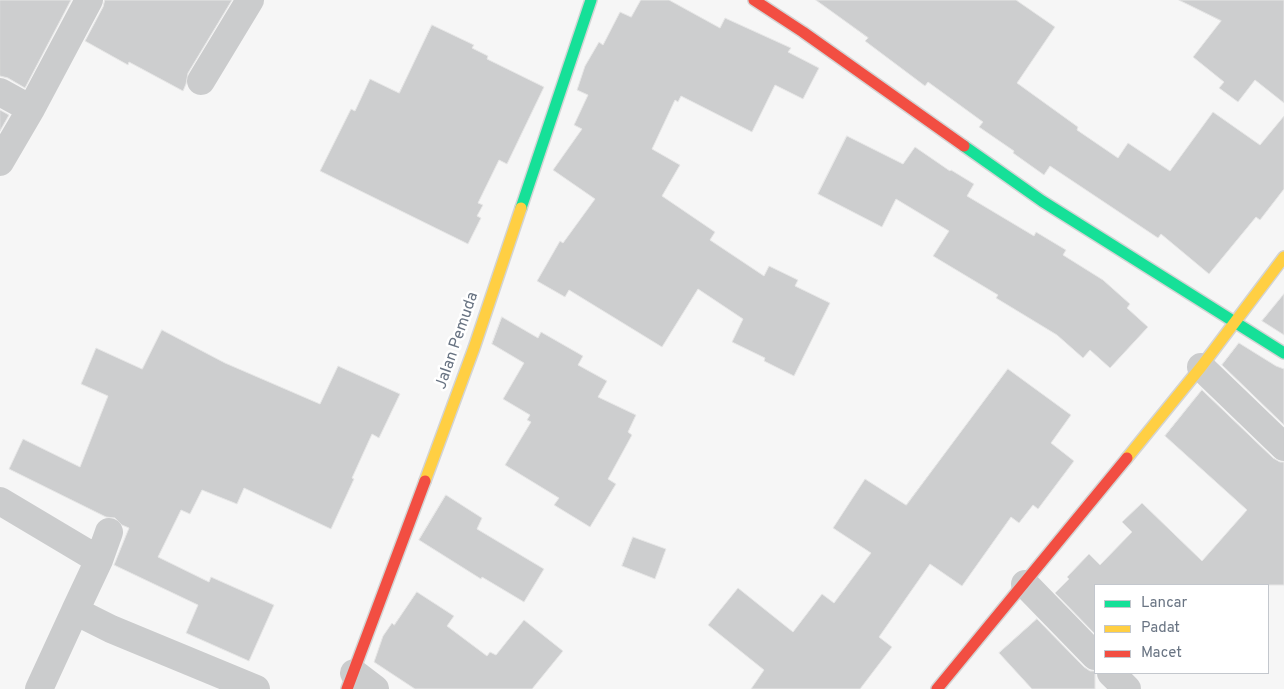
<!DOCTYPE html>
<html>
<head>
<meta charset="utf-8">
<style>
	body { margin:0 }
	#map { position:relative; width:1284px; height:689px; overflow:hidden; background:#f6f6f6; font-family:Overpass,sans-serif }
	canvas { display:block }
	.legend { position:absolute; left:1094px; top:584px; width:175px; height:90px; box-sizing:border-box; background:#fff; border:1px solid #c3c7cd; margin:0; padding:6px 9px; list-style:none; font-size:15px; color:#697483 }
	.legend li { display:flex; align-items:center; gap:10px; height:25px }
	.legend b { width:25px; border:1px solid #c3c7cd }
</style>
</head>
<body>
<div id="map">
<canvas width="1284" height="689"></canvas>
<ul class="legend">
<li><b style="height:6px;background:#16e098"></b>Lancar</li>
<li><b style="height:6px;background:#ffcf43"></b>Padat</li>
<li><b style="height:6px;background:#f24e42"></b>Macet</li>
</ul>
</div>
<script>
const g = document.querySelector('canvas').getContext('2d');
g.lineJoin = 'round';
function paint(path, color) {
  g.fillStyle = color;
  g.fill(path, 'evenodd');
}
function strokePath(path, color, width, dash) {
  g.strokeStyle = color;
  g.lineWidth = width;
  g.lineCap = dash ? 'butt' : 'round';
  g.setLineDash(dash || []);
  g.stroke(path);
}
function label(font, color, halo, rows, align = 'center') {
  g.font = font + ' Overpass,sans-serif';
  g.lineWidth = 5;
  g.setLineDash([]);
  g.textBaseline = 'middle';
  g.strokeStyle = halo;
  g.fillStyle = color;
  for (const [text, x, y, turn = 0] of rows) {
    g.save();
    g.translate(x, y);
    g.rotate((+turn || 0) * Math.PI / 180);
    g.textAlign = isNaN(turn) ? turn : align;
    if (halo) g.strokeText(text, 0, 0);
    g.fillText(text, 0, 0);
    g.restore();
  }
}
const building = new Path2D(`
	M0 0H71L25 88 8 78 0 76Z
	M105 0H232L188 73 186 84 183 91 129 62 128 65 85 41 103 7Z
	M641 0H669L720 28 725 18 791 48 788 52 819 68 803 99 775 85 752 132 681 96 678 102 675 100 652 149 680 165 662 196 715 232 710 240 764 276 769 266 798 280 795 286 830 303 794 376 764 361 765 358 732 342 743 319 698 289 662 347 569 290 565 297 537 281 560 241 563 243 595 199 553 170 582 129 574 125 588 95 577 90 585 66 599 42 603 45 620 12 631 17Z
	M816 0H1016L1055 27 1017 83 1078 127 1077 130 1118 158 1128 143 1170 171 1213 112 1260 145 1284 116V189L1260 220 1256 217 1209 274 1161 234 1158 238 1050 166 1044 175 1013 153 1014 151 979 127 983 122 928 82 925 86 865 41 868 38Z
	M1179 0H1284V103L1255 80 1238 102 1219 88 1224 82 1193 57 1221 21Z
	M432 25 474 45 472 48 488 56 487 59 544 87 507 164 499 160 478 203 483 205 477 216 481 218 468 244 320 171 351 109 355 111 370 79 399 93Z
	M0 110 9 115 0 131Z
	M847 136 903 164 915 147 950 171 951 170 974 184 967 196 1034 236 1036 232 1066 250 1063 255 1103 280 1130 304 1127 308 1148 327 1110 368 1090 350 1083 358 1057 335 996 298 998 295 933 256 949 231 896 199 882 227 818 194Z
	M1284 294V335L1262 321Z
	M502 317 538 338 541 332 583 356 578 365 607 381 598 397 636 415 628 432 632 435 608 479 616 484 590 527 554 505 559 498 505 465 531 422 527 420 530 415 503 399 524 363 492 344Z
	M162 330 225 363 320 404 338 366 400 394 379 438 372 434 352 478 354 479 331 529 244 488 237 504 202 490 190 514 181 510 158 557 209 582 211 577 274 605 249 661 186 633 198 605 114 565 129 528 122 525 115 518 106 517 9 469 23 439 80 467 108 396 81 384 96 348 142 369Z
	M1239 343 1276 366 1284 369V425L1222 365Z
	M1008 369 1071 415 1051 443 1074 461 1038 509 1033 505 1019 523 1011 517 962 586 930 564 879 637 892 647 860 689H751L764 670 708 625 738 588 793 632 822 594 834 603 871 553 833 528 865 479 906 505Z
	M1202 390 1273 458 1280 462H1284V585H1095V634L1055 593 1069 579 1067 577 1089 554 1100 565 1132 532 1122 522 1142 503 1202 561 1247 510 1165 436Z
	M446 495 482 518 477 529 544 569 524 602 482 577 481 579 419 540Z
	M633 537 666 549 655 579 622 566Z
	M417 592 454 616 447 626 487 656 490 652 496 655 524 620 563 651 532 689H415L374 662 383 636 392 623 394 625Z
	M1037 619 1084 667 1090 671H1095V689H1032L999 653Z`);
paint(building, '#cdcecf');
strokePath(building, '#e6e6e6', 1);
const fast = new Path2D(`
	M964 146 1042 201 1284 353
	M521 208 591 0`);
const slow = new Path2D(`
	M1127 458 1201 367 1284 257
	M425 481 474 348 521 208`);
const jam = new Path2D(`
	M754 0 803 32 964 146
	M347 689 425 481
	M937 689 1127 458`);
strokePath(fast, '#d3d4d4', 14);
strokePath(slow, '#d3d4d4', 14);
strokePath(jam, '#d3d4d4', 14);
strokePath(new Path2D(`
	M201 81 250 0
	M0 92 31 109
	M0 162 31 109 89 0
	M1201 367 1284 447
	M0 501 99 560
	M109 532 99 560 75 611 111 629 256 689
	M1025 584 1095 656
	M354 673 375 689
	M1111 673 1127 689
	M39 689 75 611`), '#cbcccd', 28);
strokePath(fast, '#16e098', 11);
strokePath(slow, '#ffcf43', 11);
strokePath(jam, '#f24e42', 11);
label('16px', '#697483', '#fff', [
	["Jalan Pemuda",458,341,-71]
]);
</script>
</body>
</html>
